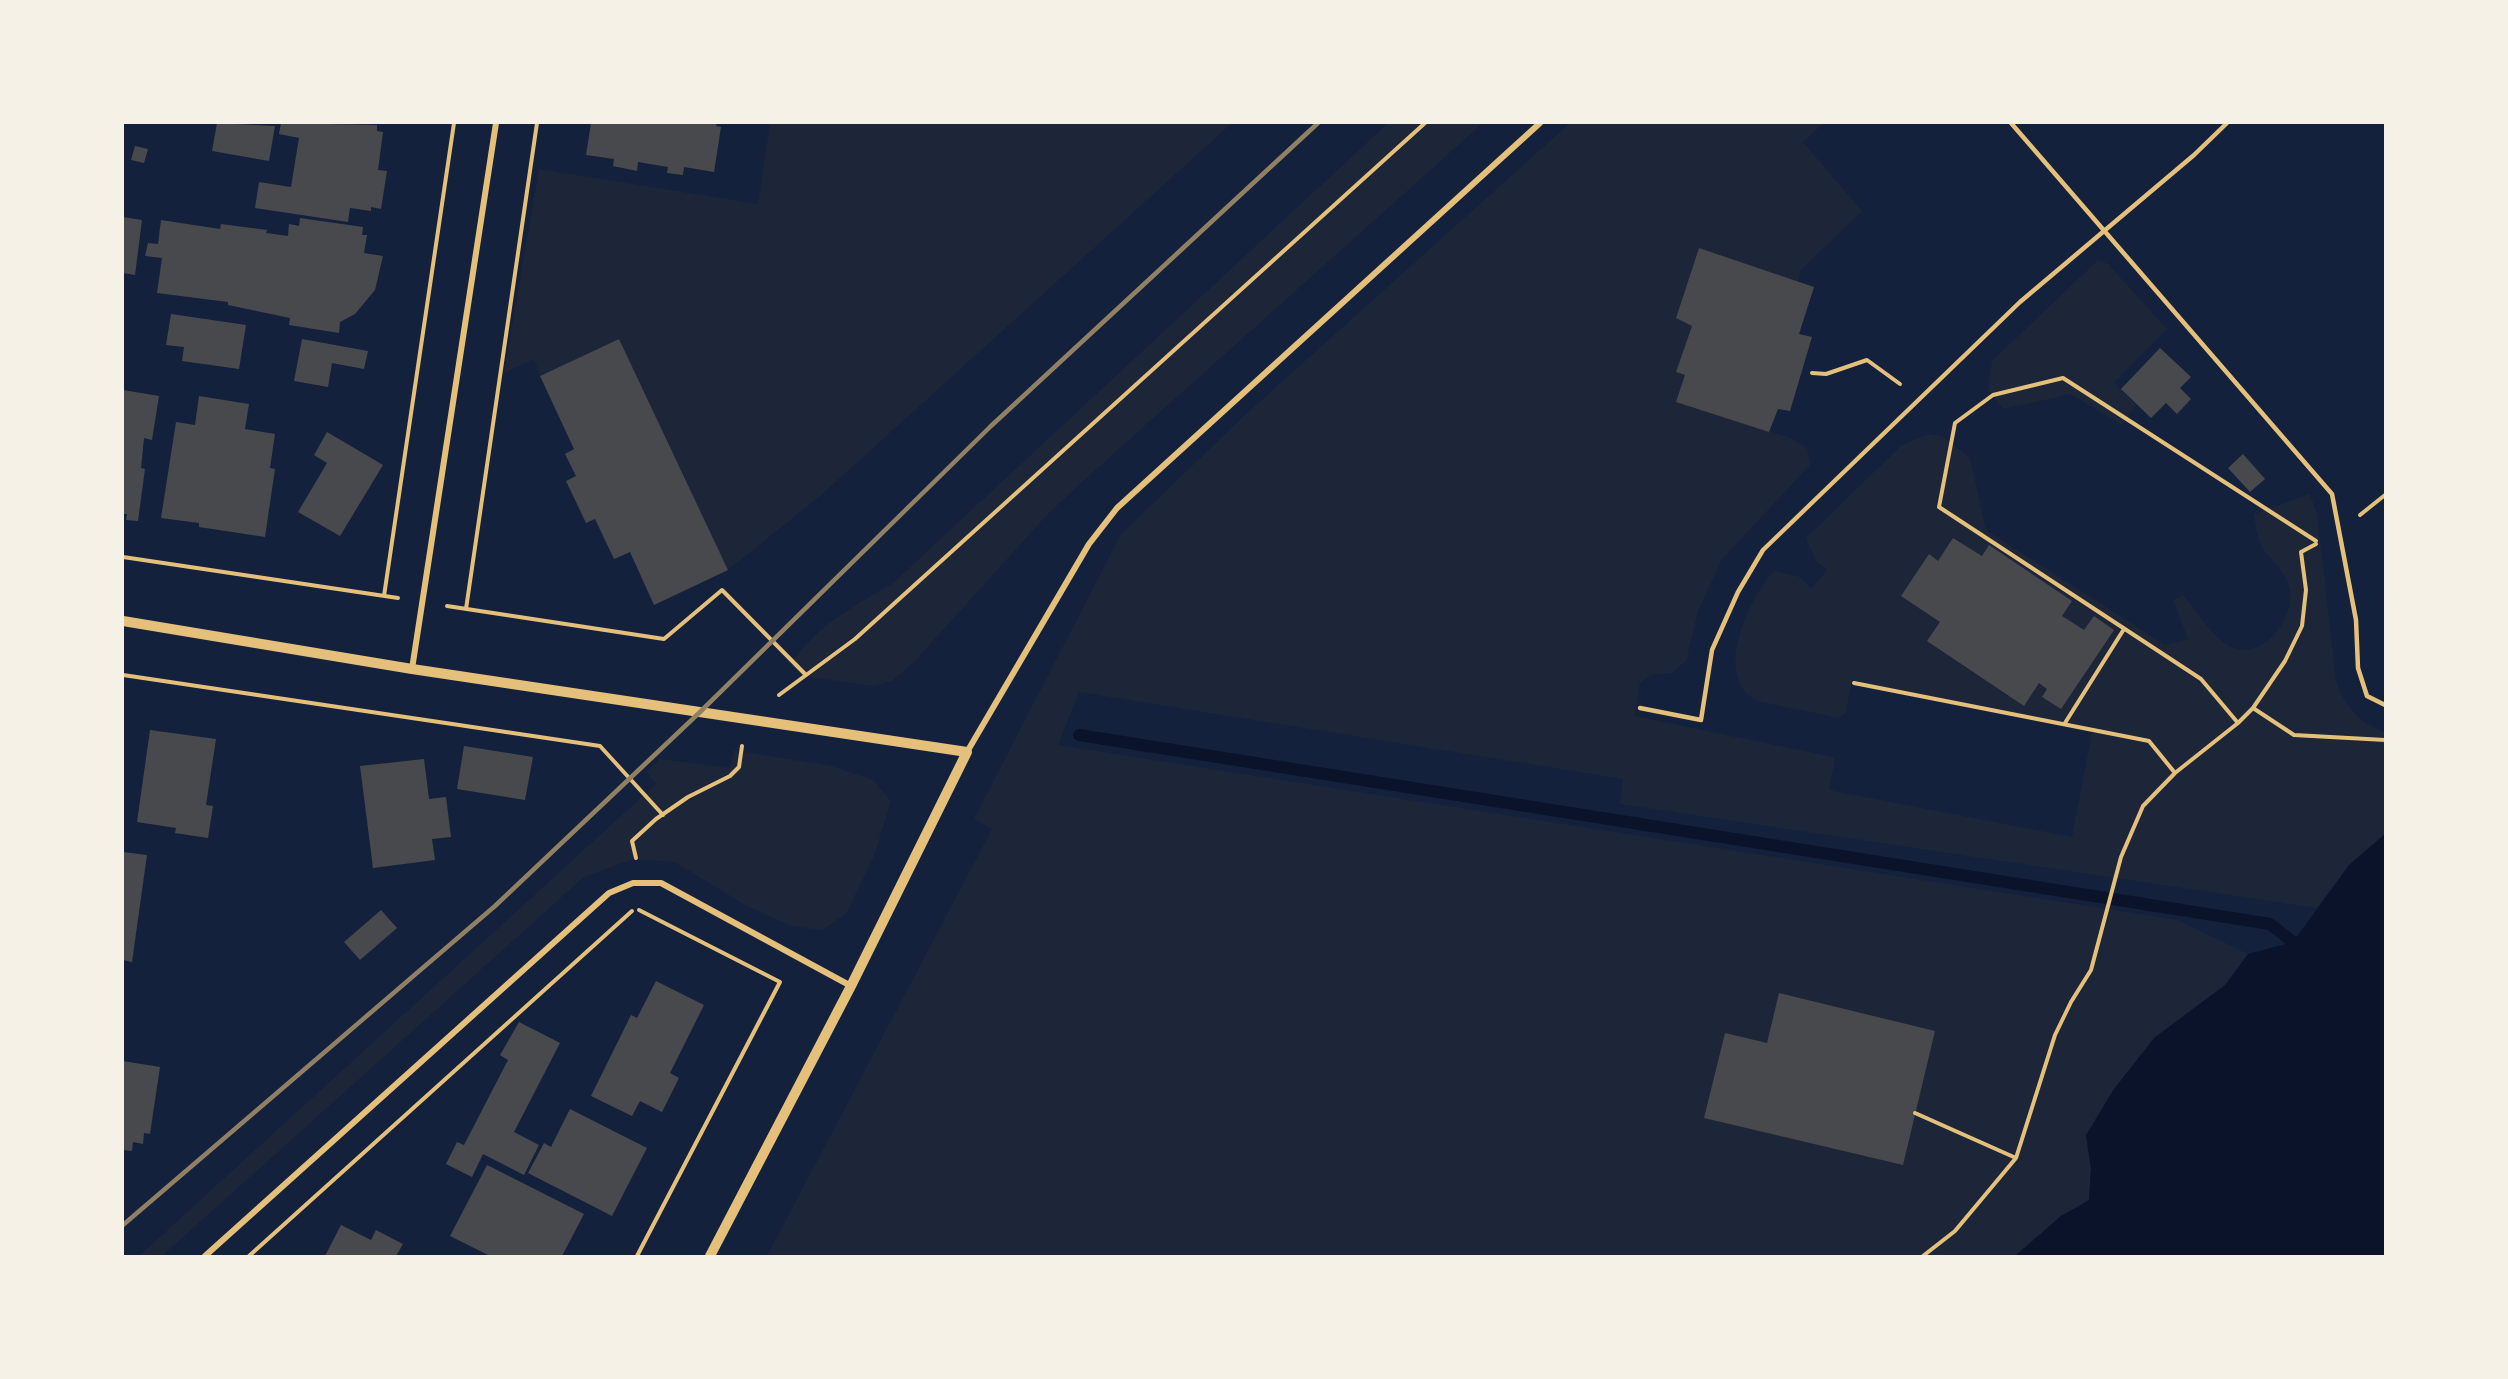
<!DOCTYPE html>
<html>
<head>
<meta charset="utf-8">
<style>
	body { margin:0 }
	#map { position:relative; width:2508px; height:1379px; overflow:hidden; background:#14213d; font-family:"Sofia Sans Condensed",sans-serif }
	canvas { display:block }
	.frame { position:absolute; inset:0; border:124px solid #f6f1e7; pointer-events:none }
</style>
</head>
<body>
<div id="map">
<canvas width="2508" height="1379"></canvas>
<div class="frame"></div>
</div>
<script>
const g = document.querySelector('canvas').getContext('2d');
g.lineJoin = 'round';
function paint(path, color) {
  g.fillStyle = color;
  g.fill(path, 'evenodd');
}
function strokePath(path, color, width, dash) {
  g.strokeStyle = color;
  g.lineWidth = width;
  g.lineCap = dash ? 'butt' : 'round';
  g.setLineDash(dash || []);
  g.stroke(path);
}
paint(new Path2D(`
	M770 123H1232L820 496 728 570 619 339 540 376 534 359 504 373 539 169 758 204Z
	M1388 123H1483L1082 482 1045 517 913 663 892 681 874 686 810 677 791 666C810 629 858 604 893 583Z
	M1570 123H1824L1803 142 1862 211 1801 270 1798 282 1699 248 1677 318 1692 326 1677 372 1685 375 1677 402 1791 438 1807 448 1810 465 1722 559 1698 611 1686 661 1672 673 1651 675 1640 683 1635 716 1833 757 1835 760 1829 789 1833 791 2072 837 2093 728 1851 684 1846 712 1839 718 1757 701C1712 677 1748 599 1774 571L1800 577 1811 589 1827 570 1816 561 1806 538 1902 445 1929 434 1942 436 1970 458 1986 530 2165 645 2188 639 2173 600 2183 595C2196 611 2211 636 2230 646 2261 663 2294 620 2290 591 2287 574 2277 565 2266 553 2257 542 2256 527 2254 514L2310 494 2317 514 2336 681C2344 705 2360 724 2385 732V834L2349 865 2317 908 1620 804 1623 779 1079 692 1058 745 2178 920 2248 954 2225 985 2154 1038 2086 1135 2091 1169 2089 1200 2061 1216 2015 1256H767L992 829 974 819 1121 534 1246 414Z
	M2098 260 2108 264 2167 329 2114 382 2136 405 2122 425 2071 394 2003 409 1988 389 1992 361Z
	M734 750 831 766 873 780 891 801 874 856 846 914 822 930 791 926 745 905 675 862 633 859 584 877 162 1256H139L656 784 646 772 660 759 730 768Z`), '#1d2539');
paint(new Path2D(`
	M2385 834V1256H2015L2061 1216 2089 1200 2091 1169 2086 1135 2114 1089 2154 1038 2225 985 2248 954 2293 942 2349 865Z`), '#0b132b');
strokePath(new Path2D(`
	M1079 735 2270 924 2293 942`), '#0b132b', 12);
paint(new Path2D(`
	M217 123 275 126 269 161 212 151Z
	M281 123 377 125V131L383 132 378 170 387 171 381 209 371 207V211L350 208 348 222 255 208 259 182 291 187 299 138 279 134Z
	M591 123H717L716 126 721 127 714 172 684 167 683 175 667 173 668 167 638 162 637 171 613 166 614 159 586 155Z
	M135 146 148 149 144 163 131 160Z
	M123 217 142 220 135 275 123 273Z
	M300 218 363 227 362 235H367L364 253 383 256 375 290 355 314 340 322 339 333 289 325 290 318 228 305V302L157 293 162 258 145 256 148 243 158 244 161 220 220 229 221 224 267 230 266 233 288 236 289 224 299 226Z
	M1699 248 1814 287 1799 334 1812 337 1790 411 1778 409 1769 432 1676 402 1685 375 1676 372 1692 326 1676 318Z
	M171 314 246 325 239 369 182 361 184 347 166 345Z
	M302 339 368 351 364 369 332 363 328 387 294 381Z
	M619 339 728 570 654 605 630 552 614 559 595 519 586 523 566 481 576 476 565 454 574 449 540 376Z
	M2160 348 2191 377 2180 388 2191 399 2177 414 2166 403 2151 418 2121 389Z
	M123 390 159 396 152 440 144 438 141 468 145 469 138 521 126 520 127 514H123Z
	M199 396 249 404 245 429 275 434 270 468 275 469 265 537 199 527V523L161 518 176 422 195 425Z
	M327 432 383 465 340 536 298 512 327 463 314 455Z
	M2243 454 2265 479 2250 492 2228 468Z
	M1953 538 1982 556 1989 545 2072 601 2062 616 2084 630 2094 616 2114 630 2061 709 2042 697 2047 689 2039 683 2024 706 1927 641 1940 622 1901 596 1929 554 1938 561Z
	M150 730 216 739 206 805 213 806 208 838 175 833 176 828 137 822Z
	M464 746 533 757 525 800 457 789Z
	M424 759 429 799 446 797 451 837 432 839 435 860 373 868 360 766Z
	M123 852 147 855 132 962 123 960Z
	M381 910 397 928 360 960 344 942Z
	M656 981 704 1005 670 1073 679 1078 662 1112 640 1101 632 1116 591 1096 631 1015 637 1018Z
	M1779 993 1935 1031 1903 1165 1704 1118 1725 1033 1767 1043Z
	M519 1022 560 1043 514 1132 539 1145 524 1175 483 1154 472 1177 446 1164 457 1142 464 1145 508 1060 500 1055Z
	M123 1061 160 1067 150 1134 144 1133 143 1144 133 1142 132 1151 123 1150Z
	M570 1109 647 1148 612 1216 528 1173 544 1143 551 1147Z
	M487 1165 584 1214 562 1256H490L450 1236Z
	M341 1225 371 1240 376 1230 403 1244 396 1256H325Z`), '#48494c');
strokePath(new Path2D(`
	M1812 373 1826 374 1867 360 1900 384
	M2360 515 2385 495
	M123 557 398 598
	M384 596 454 123
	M447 606 664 639 722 590 806 675
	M466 609 537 123
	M123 675 600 746 663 815
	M1854 683 2149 741 2175 773
	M779 695 855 639 1425 123
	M2253 708 2294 735 2385 740
	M2065 723 2124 629
	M2238 723 2201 679 1939 507 1955 423 1993 395 2063 378 2316 541
	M636 858 632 841 656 819 688 797 730 776 739 767 742 746
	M1915 1113 2016 1158
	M249 1256 632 911
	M637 1256 780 982 639 910
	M1923 1256 1955 1231 2016 1158 2055 1035 2071 1002 2091 970 2121 857 2143 806 2175 773 2238 723 2253 708 2285 661 2302 626 2306 590 2301 552 2316 544`), '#e5c07b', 4);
strokePath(new Path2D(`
	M2011 123 2332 494 2356 620 2358 668 2367 696 2385 705
	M1640 708 1701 720 1712 650 1738 592 1763 550 2020 302 2194 155 2227 123`), '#e5c07b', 4.5);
strokePath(new Path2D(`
	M412 669 496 123
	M967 752 1089 544 1117 508 1540 123
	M205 1256 609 893 633 883H661L851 986`), '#e5c07b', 6);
strokePath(new Path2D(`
	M123 621 412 669 967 752 851 986 710 1256`), '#e5c07b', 10);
strokePath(new Path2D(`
	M123 1225 495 906 700 712 991 426 1318 123`), '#918062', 4.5);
</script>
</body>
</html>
